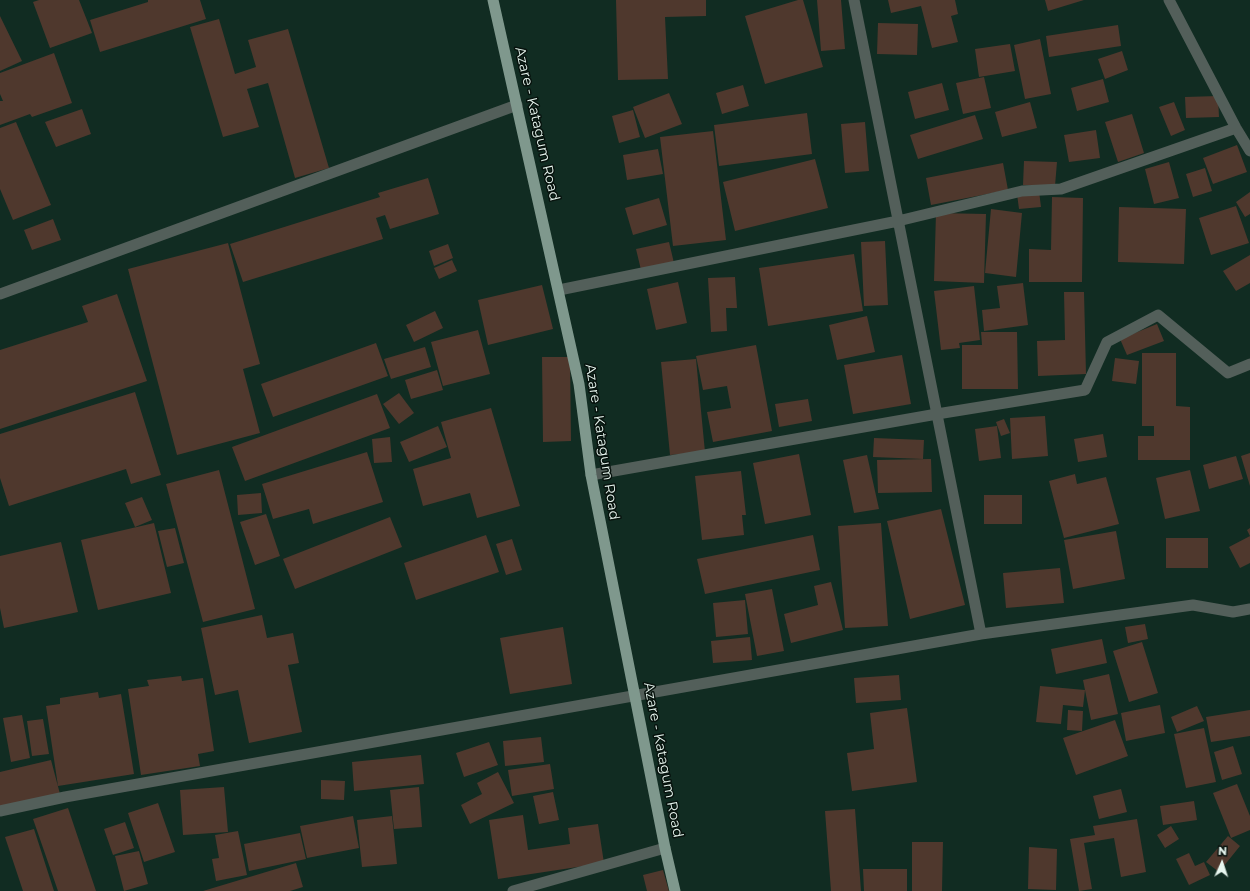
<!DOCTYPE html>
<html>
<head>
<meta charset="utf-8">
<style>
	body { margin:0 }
	#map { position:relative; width:1250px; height:891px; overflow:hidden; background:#112c22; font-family:Montserrat,sans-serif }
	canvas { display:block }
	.north { position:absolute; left:1202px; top:843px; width:40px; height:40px; -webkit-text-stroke:3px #07120d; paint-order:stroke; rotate:3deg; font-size:11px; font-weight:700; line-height:16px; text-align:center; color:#e7f6ef }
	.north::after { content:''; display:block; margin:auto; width:14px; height:18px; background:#e7f6ef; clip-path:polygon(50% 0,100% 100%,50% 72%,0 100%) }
</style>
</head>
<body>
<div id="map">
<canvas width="1250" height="891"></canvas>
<div class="north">N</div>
</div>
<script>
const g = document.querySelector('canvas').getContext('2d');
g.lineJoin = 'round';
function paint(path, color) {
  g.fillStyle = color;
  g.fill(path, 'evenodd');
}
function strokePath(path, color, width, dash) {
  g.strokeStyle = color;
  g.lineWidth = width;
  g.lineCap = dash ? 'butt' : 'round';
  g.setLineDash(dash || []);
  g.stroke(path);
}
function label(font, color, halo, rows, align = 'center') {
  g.font = font + ' Montserrat,sans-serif';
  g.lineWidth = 3;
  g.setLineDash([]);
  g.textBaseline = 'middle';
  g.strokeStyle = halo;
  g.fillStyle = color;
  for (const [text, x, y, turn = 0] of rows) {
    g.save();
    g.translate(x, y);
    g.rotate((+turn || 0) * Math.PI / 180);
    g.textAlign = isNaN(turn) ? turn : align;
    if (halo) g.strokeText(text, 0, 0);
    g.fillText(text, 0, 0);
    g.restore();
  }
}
paint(new Path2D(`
	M39 0H79L92 33 50 48 33 2Z
	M148 0H200L206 19 100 52 90 20 148 2Z
	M616 0H706V16L665 17 668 79 618 80Z
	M798 0H803L823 67 765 84 745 16Z
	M817 0H841L845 49 821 51Z
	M888 0H955L958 14 951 16 958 42 932 48 921 6 891 13Z
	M1045 0H1084L1048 11Z
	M0 16 22 61 0 71Z
	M219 19 235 74 256 67 248 40 288 29 329 168 295 178 268 83 247 89 259 127 223 137 190 27Z
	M878 23 918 24 917 55 877 54Z
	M1118 25 1121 46 1049 57 1046 36Z
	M1040 39 1051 94 1025 99 1014 45Z
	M1010 44 1015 71 979 77 975 49Z
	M1122 51 1128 70 1105 79 1098 59Z
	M54 53 72 103 32 117 30 114 0 125V101H3L0 94V73Z
	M984 77 991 108 963 114 956 83Z
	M1103 79 1109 102 1077 111 1071 88Z
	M942 83 949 110 915 119 908 92Z
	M743 85 749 106 722 114 716 93Z
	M669 93 682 124 645 138 633 107Z
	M1218 96 1219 117 1186 118 1185 97Z
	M1030 102 1037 128 1002 137 995 112Z
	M1174 102 1185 130 1171 136 1159 107Z
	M82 109 91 134 56 147 45 122Z
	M633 110 640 137 619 143 612 116Z
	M807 113 812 154 719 166 714 125Z
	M1132 114 1144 153 1118 162 1105 122Z
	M975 115 983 139 918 159 910 135Z
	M16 122 51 205 13 220 0 189V128Z
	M865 122 869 171 845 173 841 124Z
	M1096 130 1100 158 1069 162 1064 135Z
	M713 131 726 240 673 246 660 137Z
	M1237 145 1247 172 1213 184 1203 158Z
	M658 149 663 174 627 180 623 155Z
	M815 159 828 208 735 231 723 182Z
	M1024 161 1057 162 1055 186 1023 185Z
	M1169 162 1179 198 1154 204 1145 169Z
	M1003 163 1008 190 931 205 926 178Z
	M1205 168 1212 191 1193 197 1186 174Z
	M428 178 439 214 390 229 385 215 376 218 383 239 243 282 230 244 380 197 378 193Z
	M1039 191 1041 207 1019 209 1017 194Z
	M1250 192V214L1245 217 1236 202Z
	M1052 197 1083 198 1082 282H1029V249L1051 250Z
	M659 198 667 225 633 235 625 208Z
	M1236 206 1249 243 1211 255 1199 218Z
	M1119 207 1186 209 1184 264 1118 262Z
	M991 209 1022 213 1016 277 985 273Z
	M936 213 986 214 984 283 934 281Z
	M53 219 61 240 32 250 24 230Z
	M885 241 888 305 864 306 861 242Z
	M669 242 674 263 641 270 636 249Z
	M228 243 260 364 243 369 260 433 177 455 128 269Z
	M448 244 453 258 434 266 429 251Z
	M854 254 863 311 768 326 759 268Z
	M1250 255V283L1236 291 1223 271Z
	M452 260 457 271 439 279 434 268Z
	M735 277 737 308H726L727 331 711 332 708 278Z
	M678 282 687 323 656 330 647 289Z
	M1023 283 1028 325 984 331 982 310 1000 308 997 286Z
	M542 285 553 329 488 345 478 300Z
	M974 286 980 340 959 343 960 348 941 350 934 291Z
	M1064 292H1084L1086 374 1038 376 1037 341 1065 340Z
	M117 294 147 381 0 429V350L88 322 82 306Z
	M435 311 443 328 414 342 406 325Z
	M867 316 875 352 837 360 829 325Z
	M1157 324 1164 341 1127 355 1120 339Z
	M478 330 490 374 443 386 431 342Z
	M981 332H1017L1018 389H962V345H982Z
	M376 343 388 376 273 417 261 384Z
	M756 345 772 431 713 442 707 412 731 408 727 386 703 390 696 356Z
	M425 347 431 367 391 379 384 359Z
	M1142 353H1176V406L1190 407V460H1138V436H1154V426H1142Z
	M902 355 911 404 853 414 844 365Z
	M542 357H570L571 441 543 442Z
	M1115 358 1139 361 1136 384 1112 381Z
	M696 359 705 452 670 455 661 362Z
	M437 370 443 390 411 399 405 380Z
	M135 392 161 475 131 484 126 469 9 506 0 478V434Z
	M399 393 414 413 399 424 383 404Z
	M377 394 390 428 245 481 232 447Z
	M808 399 812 421 779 427 775 404Z
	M491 408 520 506 477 518 470 493 423 506 413 469 451 458 441 422Z
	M1045 416 1048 456 1012 459 1010 418Z
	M1004 419 1010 433 1001 436 996 422Z
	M438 426 447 447 409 462 400 442Z
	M997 426 1001 458 979 461 975 429Z
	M1103 434 1107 457 1078 462 1074 439Z
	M390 437 392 462 374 463 372 439Z
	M874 438 924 440 923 459 873 457Z
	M367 452 383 502 313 524 309 509 273 519 262 484Z
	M1250 453V486L1241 456Z
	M799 454 811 515 765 524 753 463Z
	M867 455 879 509 854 513 843 460Z
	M1236 456 1243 479 1209 489 1203 465Z
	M931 459 932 492 878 493 877 460Z
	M219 470 255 609 203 622 166 484Z
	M1190 470 1200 511 1165 519 1156 478Z
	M741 471 746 515H742L744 535 702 540 695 476Z
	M1075 474 1077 484 1106 477 1119 524 1064 538 1049 481Z
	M261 493 262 513 238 515 237 495Z
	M984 495H1022V524H984Z
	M142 497 152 520 135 527 125 503Z
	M941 509 965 605 910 619 887 521Z
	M266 514 280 556 255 565 240 522Z
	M390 517 402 547 295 589 283 559Z
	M154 523 171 593 98 610 81 540Z
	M881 523 888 626 845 628 838 526Z
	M175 528 184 563 167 567 158 531Z
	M1250 528V563L1240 568 1229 547 1250 536 1247 530Z
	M1116 531 1125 579 1073 589 1064 540Z
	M486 535 499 572 416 600 404 563Z
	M813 535 820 570 705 594 697 559Z
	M1166 538H1208V568H1166Z
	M512 539 522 570 506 575 496 544Z
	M61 542 78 612 4 628 0 608V556Z
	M1060 568 1064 603 1006 608 1003 573Z
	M831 582 843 630 791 643 784 614 818 605 814 586Z
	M772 589 784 651 757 656 745 594Z
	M745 600 748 634 716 637 713 603Z
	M262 615 267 638 293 633 299 663 288 665 302 732 249 743 238 690 215 695 201 628Z
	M1145 624 1148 639 1128 643 1125 627Z
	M563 627 572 684 510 694 500 638Z
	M750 637 752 660 713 663 711 641Z
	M1102 639 1107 663 1056 674 1051 649Z
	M1142 642 1158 693 1129 702 1113 651Z
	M1109 674 1118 714 1091 720 1083 680Z
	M899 675 901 700 856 703 854 678Z
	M181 676 182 681 203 678 214 751 198 754 200 766 141 775 128 689 149 686 147 680Z
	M1040 686 1085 690 1083 707 1063 705 1061 724 1036 722Z
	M98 692 99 698 121 694 134 774 58 786 46 706 60 704V698Z
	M1160 705 1165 733 1126 741 1121 713Z
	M1197 706 1204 721 1177 732 1171 717Z
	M907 708 917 782 852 791 847 753 874 749 870 713Z
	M1068 710 1083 711 1082 731 1067 730Z
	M1250 710V736L1211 742 1206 717Z
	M22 715 30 758 11 762 3 718Z
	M43 719 49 754 32 756 27 721Z
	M1115 720 1128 756 1076 775 1063 738Z
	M1204 728 1216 782 1186 788 1174 734Z
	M541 737 544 762 505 766 503 741Z
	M489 742 498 765 464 777 456 753Z
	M1233 746 1242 774 1222 780 1214 752Z
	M421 755 424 784 354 791 352 762Z
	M51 760 60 794 0 809V772Z
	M550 764 554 789 512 796 508 770Z
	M498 772 514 803 470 824 461 805 482 794 477 783Z
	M321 780 345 781 344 800 321 799Z
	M1237 784 1250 816V830L1231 838 1213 793Z
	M224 787 228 832 183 835 180 790Z
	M419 787 422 827 394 829 390 790Z
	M1121 789 1127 812 1099 819 1093 796Z
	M553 792 559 820 539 824 533 796Z
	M1194 801 1197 820 1163 825 1160 806Z
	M158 803 175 852 144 862 128 813Z
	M68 808 96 891H58L33 819Z
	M855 809 861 891H831L825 811Z
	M523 815 528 850 570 844 568 828 598 824 604 863 498 879 489 820Z
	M353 816 359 848 307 858 300 826Z
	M392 816 397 864 362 867 357 820Z
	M1137 819 1146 872 1121 877 1114 838 1084 843 1092 889 1079 891 1070 839 1095 835 1093 826Z
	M125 822 134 848 113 855 104 829Z
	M1171 826 1179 839 1165 848 1157 835Z
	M34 829 54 891H23L5 837Z
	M238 831 247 875 216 881 212 859 219 858 215 835Z
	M300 833 306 859 249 871 244 844Z
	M1228 836 1240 846 1219 872 1206 862Z
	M912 842H943L942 891H912Z
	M1029 847 1057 849 1056 890 1028 889Z
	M139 851 148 884 124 891 115 856Z
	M1189 853 1195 866 1204 862 1210 875 1189 885 1176 859Z
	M296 863 303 887 290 891H203Z
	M863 869H907V891H864Z
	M663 870 669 891H647L643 875Z`), '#4f382d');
strokePath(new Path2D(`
	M854 0 981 634
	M1169 0 1236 128 1250 151
	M559 290 898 221 1022 191 1061 189 1236 128
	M0 294 517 105
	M591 475 937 414 1085 390 1107 342 1158 315 1228 373 1250 364
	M0 811 65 797 981 634 1193 605 1233 612 1250 609
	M513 891 665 848`), '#535f5a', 11);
strokePath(new Path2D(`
	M493 0 579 384 591 475 665 848 675 891`), '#7f988d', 11);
label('14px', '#e7f6ef', '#07120d', [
	["Azare - Katagum Road",537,124,77],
	["Azare - Katagum Road",602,442,81],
	["Azare - Katagum Road",663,760,79]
]);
</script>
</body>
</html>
